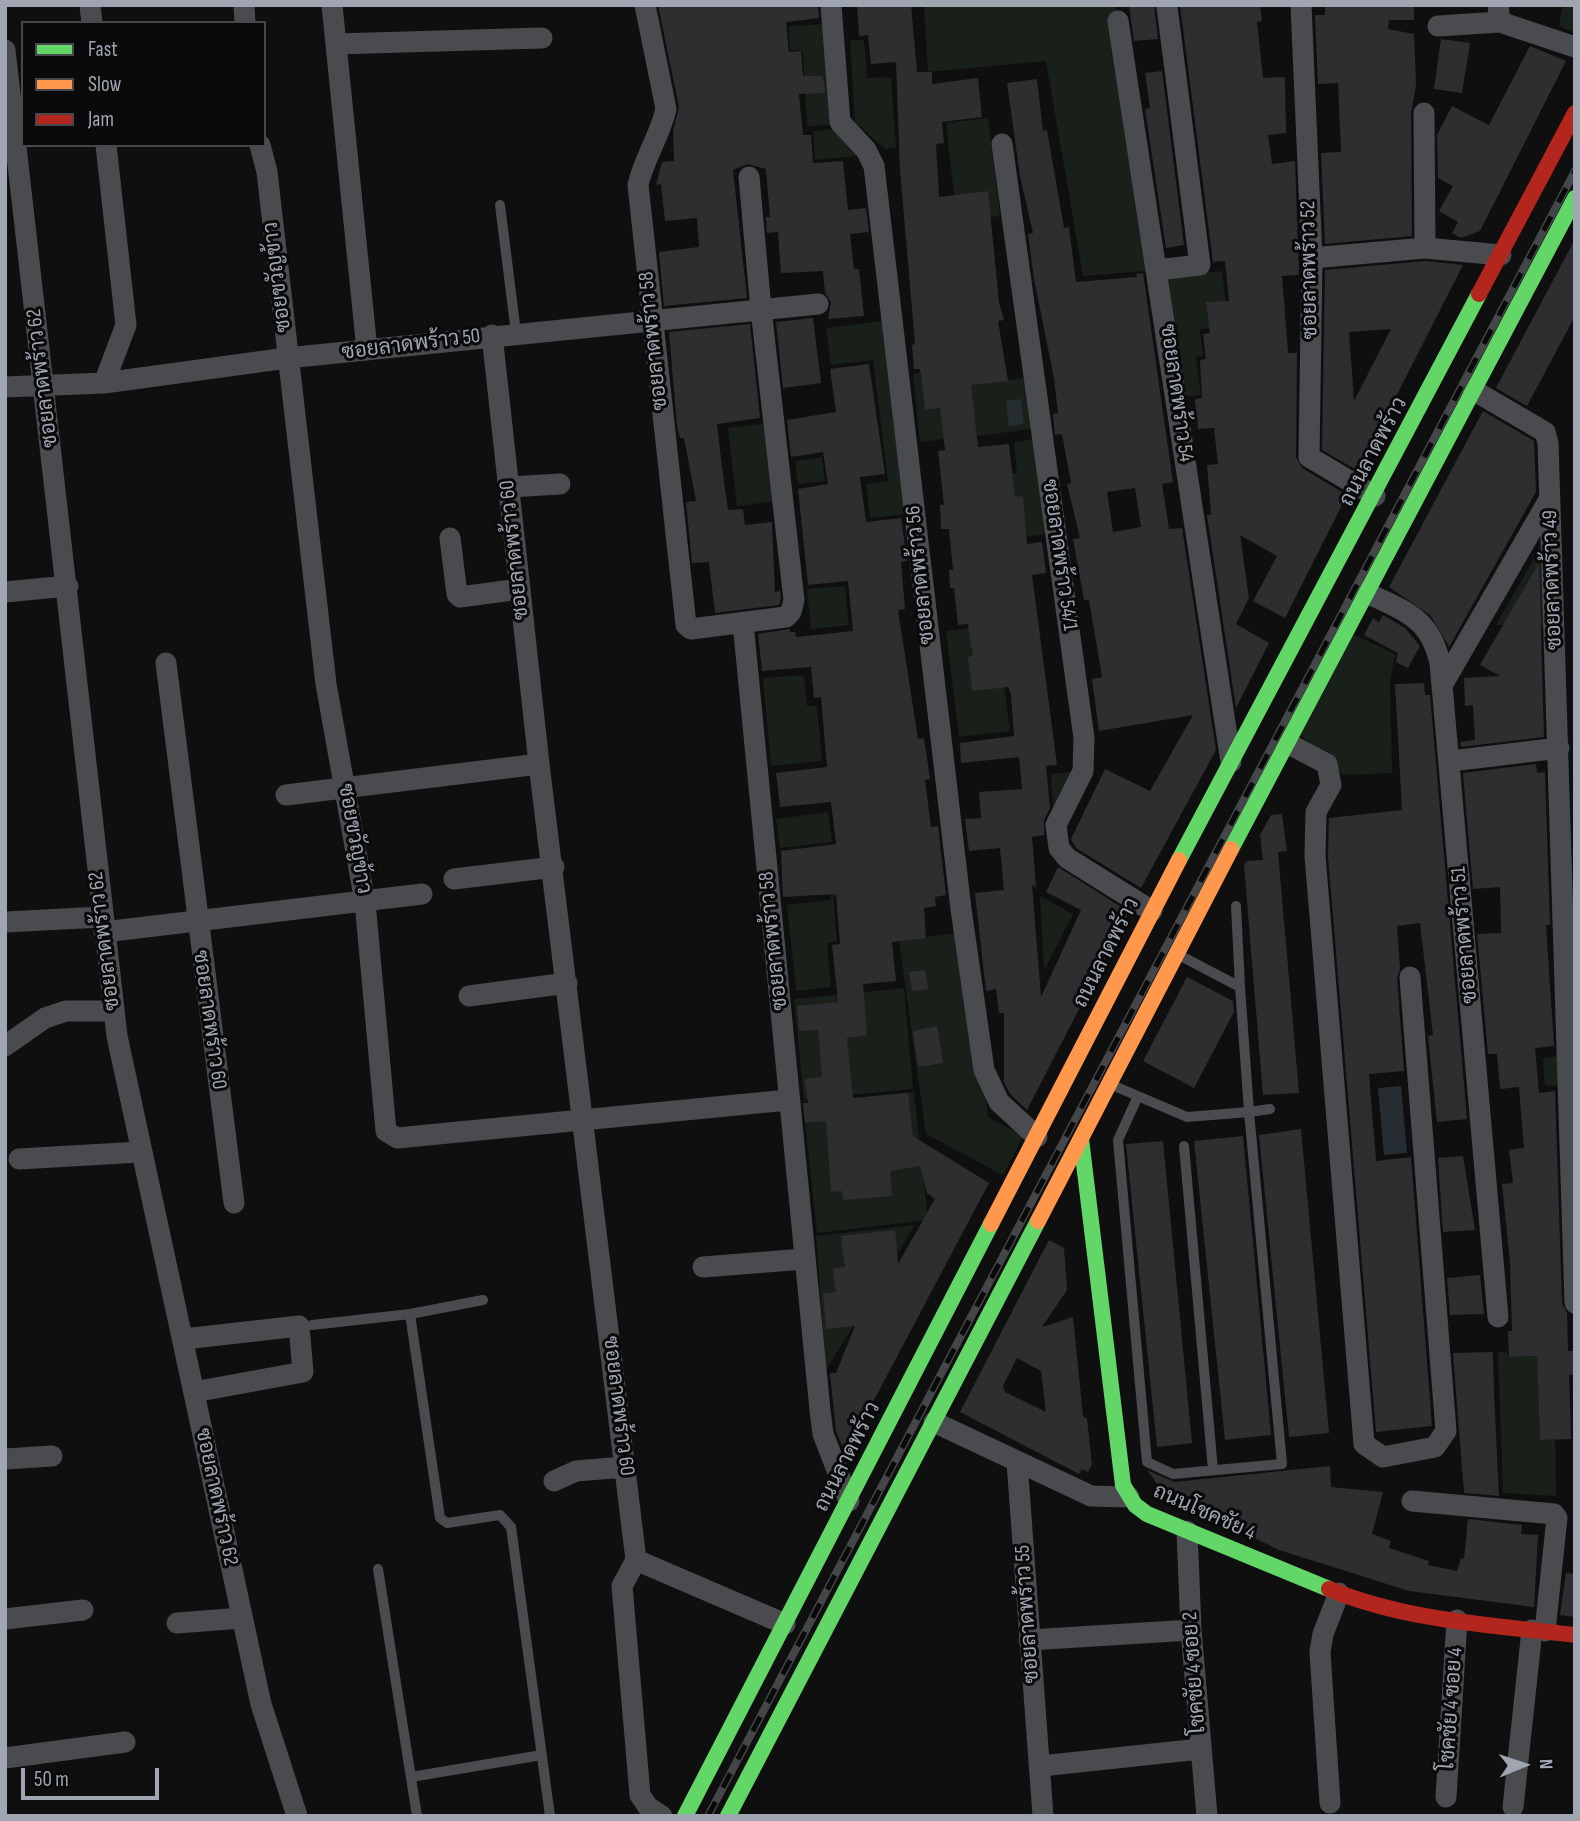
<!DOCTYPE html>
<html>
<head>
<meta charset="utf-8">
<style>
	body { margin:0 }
	#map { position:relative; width:1580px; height:1821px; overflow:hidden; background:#0f0f10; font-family:"Sofia Sans Condensed",sans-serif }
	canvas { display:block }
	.frame { position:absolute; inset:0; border:7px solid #9fa6b2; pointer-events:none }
	.legend { position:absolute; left:21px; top:21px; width:245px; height:126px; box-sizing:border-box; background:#0a0a0b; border:2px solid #46484e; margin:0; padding:9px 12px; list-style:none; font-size:21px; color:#9fa6b2 }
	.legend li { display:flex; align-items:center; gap:14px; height:35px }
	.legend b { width:35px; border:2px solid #46484e }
	.north { position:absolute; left:1489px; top:1730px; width:70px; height:70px; -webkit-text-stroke:5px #0a0a0b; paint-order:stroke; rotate:88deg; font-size:19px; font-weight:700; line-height:28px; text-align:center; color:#9fa6b2 }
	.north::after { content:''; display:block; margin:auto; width:24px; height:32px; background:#9fa6b2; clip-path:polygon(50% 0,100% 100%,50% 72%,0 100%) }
	.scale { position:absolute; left:21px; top:1768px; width:138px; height:32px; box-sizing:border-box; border:4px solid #9fa6b2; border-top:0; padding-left:9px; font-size:21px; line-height:24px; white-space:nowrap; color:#9fa6b2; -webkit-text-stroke:5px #0a0a0b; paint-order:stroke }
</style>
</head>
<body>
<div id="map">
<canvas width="1580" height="1821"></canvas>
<div class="frame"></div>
<ul class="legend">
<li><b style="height:9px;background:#63d668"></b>Fast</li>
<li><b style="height:9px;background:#ff974d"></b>Slow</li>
<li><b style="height:9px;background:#b3261e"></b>Jam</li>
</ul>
<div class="north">N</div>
<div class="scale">50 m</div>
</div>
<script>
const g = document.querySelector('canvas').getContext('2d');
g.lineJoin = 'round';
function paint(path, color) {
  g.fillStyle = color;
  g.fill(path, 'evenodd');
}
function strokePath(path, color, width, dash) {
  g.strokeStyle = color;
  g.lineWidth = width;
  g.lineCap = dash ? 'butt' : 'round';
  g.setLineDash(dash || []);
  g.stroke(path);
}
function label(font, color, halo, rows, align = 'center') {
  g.font = font + ' "Sofia Sans Condensed",Sarabun,sans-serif';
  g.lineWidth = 6;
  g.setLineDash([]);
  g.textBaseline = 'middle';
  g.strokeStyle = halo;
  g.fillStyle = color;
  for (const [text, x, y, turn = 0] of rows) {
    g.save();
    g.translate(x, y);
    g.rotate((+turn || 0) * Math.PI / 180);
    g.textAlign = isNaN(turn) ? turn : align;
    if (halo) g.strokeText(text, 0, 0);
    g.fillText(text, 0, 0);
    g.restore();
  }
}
paint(new Path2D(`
	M924 5H1115L1157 270 1083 276 1046 61 928 72Z
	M1563 5H1575V34L1559 25Z
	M827 24 832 125 807 126 803 50H790L789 26Z
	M850 40H864L867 78 891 77 896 148 885 149 855 122Z
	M988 118 1000 216 957 221 946 123Z
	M837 129 857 156 815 160 813 131Z
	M1222 271 1229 326 1200 329 1203 356 1196 357 1201 395 1181 397 1167 278Z
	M883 321 908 514 870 518 866 484 888 481 873 360 831 365 826 328Z
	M967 365 975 384 1025 378 1031 429 977 436Z
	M920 373 925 410 940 408 944 439 920 442 913 374Z
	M768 423 777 501 737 506 728 428Z
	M1034 439 1046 534 992 541 1006 475 1017 473 1014 442Z
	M822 457 825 481 798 484 795 461Z
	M1548 534 1552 625H1496Z
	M845 586 849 625 811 629 807 589Z
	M996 625 1010 731 959 737 946 631Z
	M1348 632 1395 654 1390 682 1392 773 1342 775 1329 752 1315 747 1295 731Z
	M804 675 807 706H817L822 761 771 766 763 678Z
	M1082 771 1054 821 1051 774Z
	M828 812 832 842 780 848 776 819Z
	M829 870 844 894 833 896 837 941 827 943 831 987 796 991 787 905 831 900Z
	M1040 896 1073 914 1044 971Z
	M962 932 988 1117 1023 1136 1003 1175 926 1134 899 941Z
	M904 988 913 1089 804 1099 794 999Z
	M1562 1056 1564 1085 1545 1086 1543 1058Z
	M914 1092 928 1220 817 1233 803 1103Z
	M915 1225 826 1370 816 1236Z
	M1498 1352H1506L1509 1357 1537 1356 1540 1440H1555L1556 1496 1503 1493Z`), '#19201a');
paint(new Path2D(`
	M1021 399 1024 424 1009 426 1006 401Z
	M1401 1086 1407 1153 1384 1155 1378 1088Z`), '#252d33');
paint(new Path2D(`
	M658 5H818L819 18 786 22 789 52 801 51 803 76H823L825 93 799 94 803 135H811L813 163 843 161 848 210 866 208 869 232 850 234 854 269H859L864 316 828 319 831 302 825 293 823 271 781 273 778 232 767 233 766 217H770L766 169 748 164 733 170 747 298 664 306 659 252 699 247 697 218 665 221 661 184 656 185 662 162 674 161 673 131 679 107Z
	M857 5H911L917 72H932V84L978 78 982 117 942 122 944 143 936 144 939 197 988 191 999 302 1004 320 998 321 1008 381 971 385 978 447 1009 444 1015 497 1023 496 1027 544 1042 542 1046 573 1032 575 1057 765 1046 766 1050 808 1044 820V835L1032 837 1036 887 1032 885 1041 997 1081 910 1046 892 1058 867 1129 912 1027 1110 1010 1094 1004 1082V1013H999L996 989 986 991 975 893 1004 890 1000 848 969 851 965 819 981 818 979 792 1022 789 1019 757 961 763 960 743 1014 736 1011 695 1008 687 972 691 968 657 973 656 968 624 958 625 954 588H950L949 570H953L949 529H941L940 505H944L938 451 945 450 940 408 925 410 920 369H914L912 345 915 344 900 170 896 62 871 64 868 35 859 36Z
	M1129 5H1154L1158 39 1134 41Z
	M1180 5H1260L1262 21 1257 22 1263 78 1285 77 1286 133 1268 135 1272 164 1295 161 1299 275 1282 276 1288 353H1297L1296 457 1302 468 1347 495 1285 618 1253 601 1277 556 1240 535 1249 598 1236 624 1269 643 1236 708 1207 515H1211L1207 465 1218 464 1214 428 1198 429 1195 399 1202 398 1200 360 1206 359 1203 334 1210 333 1206 302 1229 301 1225 261 1213 262Z
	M1325 5H1414V20H1389L1388 29 1414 34 1416 86 1411 113 1412 236 1325 244 1321 153 1341 152 1338 83 1318 84 1315 15H1325Z
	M1441 39 1470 43 1462 93 1434 89Z
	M1530 46 1566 61 1480 231 1461 238 1452 233 1458 222 1439 211 1453 186 1438 178 1437 135 1452 106 1489 125Z
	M1162 71 1184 245 1166 248 1145 109 1150 108 1145 73Z
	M1037 79 1043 131 1047 130 1064 228 1069 227 1076 282 1137 277 1136 274 1143 273 1173 482 1162 484 1169 529 1182 528 1216 750 1141 888 1076 848 1071 839 1105 769 1150 791 1193 715 1099 731 1092 679 1102 677 1089 600H1084L1073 539 1080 538 1067 484 1071 483 1062 434 1055 435 1053 414 1058 413 1054 378 1034 279 1028 234 1033 233 1020 176 1007 83ZM1135 488 1141 527 1113 532 1107 492Z
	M1575 239V316L1527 406 1496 388Z
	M1425 261 1463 265 1358 471 1322 450 1325 270ZM1391 329 1354 401 1349 332Z
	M813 318 821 383 783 388 776 322Z
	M750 324 760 418 717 424 721 459 728 510 743 509 745 525 772 522 775 592 780 591 781 599 779 605 715 613 709 562 692 563 686 502 696 501 684 438H680L677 426 669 332Z
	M869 364 885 474 860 477 866 522 901 518 907 561 901 562 905 609 898 610 918 739 924 738 930 779 925 780 931 827 938 826 946 895 935 897 936 906 924 908 926 938 892 942 896 981 863 984 867 1035 847 1038 853 1098 908 1093 913 1136 989 1183 847 1451 843 1448 836 1431 830 1373H836L855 1326 826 1329 823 1294 836 1292 833 1268 845 1267 841 1236 895 1230 898 1264 935 1199 927 1193 920 1166 890 1171 892 1196 843 1200 842 1191 831 1192 826 1121 805 1123 803 1103H808L805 1079 822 1077 818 1030 799 1031 797 1006 838 1002 832 945 840 944 836 894 783 897 781 851 836 844 831 802 780 807 776 773 827 767 821 697 814 698 811 667 762 671 758 634 790 629V632H795L796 637 853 631 848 581 808 585 798 489 828 484 823 452 791 457 787 420 836 412 830 369Z
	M1483 411 1534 441 1536 492 1449 647 1431 616 1389 587Z
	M1539 563 1544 737 1461 747 1460 742 1475 740 1473 705 1465 706 1464 678 1500 676 1480 665Z
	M1383 615 1405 628 1420 646 1408 668 1396 662 1398 653 1364 635 1373 618 1379 622Z
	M1424 683 1425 695H1430L1467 1119 1437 1122 1428 1036 1433 1035 1420 923 1397 926 1400 969 1397 978 1404 1071 1369 1074 1376 1161 1411 1157 1432 1426 1376 1432 1328 856 1329 818 1402 810 1395 684Z
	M1536 764 1537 773 1545 772 1550 925H1546L1554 1046 1535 1048 1539 1093 1555 1091 1562 1303 1567 1313 1568 1351H1575V1375H1569L1571 1439 1540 1440 1537 1356 1509 1357 1508 1331H1512L1510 1263 1502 1184 1513 1183 1509 1150 1524 1148 1519 1087 1500 1089 1497 1054H1488L1477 934 1501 933 1500 887 1473 889 1463 773Z
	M1282 814 1287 851 1278 852 1299 1093 1263 1095 1244 865 1247 861 1263 860 1260 835 1271 815Z
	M925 970 928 989 912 991 909 972Z
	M1187 977 1233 1001 1234 1012 1194 1088 1143 1061Z
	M937 1026 943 1063 918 1067 913 1031Z
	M1301 1129 1329 1433 1289 1437 1259 1135Z
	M1243 1136 1271 1435 1225 1440 1194 1141Z
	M1163 1141 1192 1443 1157 1447 1126 1144Z
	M1463 1156 1475 1230 1443 1232 1438 1158Z
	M1049 1240 1064 1248 1067 1290 1042 1327 1073 1317 1083 1416 1087 1419 1092 1464 1088 1472 1082 1469 1079 1474 960 1412ZM1017 1358 1041 1371 1046 1412 1005 1392 1003 1386Z
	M1480 1275 1484 1314 1450 1315 1447 1278Z
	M1493 1352 1494 1393 1499 1496 1464 1493 1453 1353Z
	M1330 1466 1331 1487 1383 1492 1372 1534 1391 1541 1389 1548 1429 1561 1428 1565 1457 1571 1461 1558 1464 1559 1468 1519 1522 1525 1521 1534 1538 1535 1534 1607 1409 1591 1279 1550 1176 1500 1160 1488 1147 1470 1174 1482Z
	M1566 1573 1575 1574V1617L1560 1615Z`), '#2e2e30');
strokePath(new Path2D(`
	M500 205 516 333
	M1236 906 1240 987
	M1112 1085 1187 1117 1249 1112 1240 987 1179 955
	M1138 1096 1118 1140 1147 1462 1173 1474 1282 1464 1249 1112 1270 1109
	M1184 1146 1213 1470
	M410 1314 440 1518 447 1523 500 1515 511 1527 550 1816
	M312 1325 410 1314 483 1300
	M378 1569 417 1816
	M411 1777 542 1755`), '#4a4b4f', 10);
strokePath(new Path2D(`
	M244 5 245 23
	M332 5 367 350
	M645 5 666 109C660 136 644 158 638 185L686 625 691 629 786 617 791 612 794 600 761 309 749 177
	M831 5 840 122 866 150 874 166 961 909 984 1070 999 1102 1037 1137
	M1301 5 1312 258 1309 457 1375 496
	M1498 5 1500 22 1575 47
	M90 6 92 23
	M1118 21 1231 762
	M1438 26 1500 22
	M336 44 542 38
	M5 50 117 1036 261 1704 297 1816
	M1424 113 1425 248
	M1002 144 1084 738 1083 771 1056 825 1059 848 1067 858 1152 911
	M260 145 267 172 326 684 365 902 386 1131 397 1138 788 1100
	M1312 258 1425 248 1501 255
	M1157 270 1200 265 1167 7
	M492 335 539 764 636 1560 622 1586 640 1795 648 1807 662 1816
	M104 383 126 325 106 145
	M5 387 104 383 287 358 818 304
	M1473 390 1545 432 1548 443 1575 1303
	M509 487 560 484
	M450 538 457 594 460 597 520 589
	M5 592 68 586
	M1365 592C1404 611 1430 617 1440 663L1498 1317
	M743 623 820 1410 823 1434 849 1501
	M166 663 234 1203
	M1444 682 1550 498
	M1287 743 1327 764 1331 785 1316 812 1315 856 1364 1444 1383 1457 1435 1447 1446 1431 1410 977
	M1451 761 1559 748
	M286 795 539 764
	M454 879 554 867
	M5 922 102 917
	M104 932 422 894
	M469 996 567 983
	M5 1046 45 1018 66 1011H113
	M19 1159 140 1152
	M703 1267 804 1259
	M184 1339 299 1326 303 1372 194 1392
	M934 1422 1091 1496 1129 1497
	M5 1459 52 1456
	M1017 1462 1043 1816
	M554 1481 576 1471 625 1467
	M1412 1501 1554 1514 1557 1518 1545 1631
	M1187 1531 1191 1630 1207 1816
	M636 1560 785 1624
	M5 1619 83 1610
	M177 1623 242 1618
	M1029 1640 1191 1630
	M5 1758 125 1742
	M1041 1766 1200 1749
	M1446 1797 1457 1620
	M1330 1803 1320 1652 1323 1634 1339 1593
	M1513 1807 1532 1630`), '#4a4b4f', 21);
strokePath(new Path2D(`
	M1231 849 1575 198
	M1179 860 1479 294
	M1081 1139 1123 1485 1135 1505 1147 1514 1329 1589
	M685 1816 991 1224
	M728 1816 1038 1221`), '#63d668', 16);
strokePath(new Path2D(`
	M1038 1221 1231 849
	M991 1224 1179 860`), '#ff974d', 16);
strokePath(new Path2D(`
	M1479 294 1575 113
	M1329 1589C1407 1621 1491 1625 1575 1635`), '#b3261e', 16);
const rail = new Path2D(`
	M708 1816 1575 171`);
strokePath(rail, '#444649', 8);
strokePath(rail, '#0a0a0b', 5, [16]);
label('21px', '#9fa6b2', '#0a0a0b', [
	["ซอยลาดพร้าว 52",1310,270,-91],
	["ซอยขวัญข้าว",278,277,-97],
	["ซอยลาดพร้าว 58",654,341,-96],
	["ซอยลาดพร้าว 50",411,345,-7],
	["ซอยลาดพร้าว 62",43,378,-97],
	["ซอยลาดพร้าว 54",1176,393,82],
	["ถนนลาดพร้าว",1374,452,-62],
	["ซอยลาดพร้าว 60",515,550,-96],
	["ซอยลาดพร้าว 54/1",1059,555,82],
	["ซอยลาดพร้าว 56",921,575,-96],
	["ซอยลาดพร้าว 49",1553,580,-92],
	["ซอยขวัญข้าว",354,839,80],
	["ซอยลาดพร้าว 51",1465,935,-95],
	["ซอยลาดพร้าว 62",105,941,-97],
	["ซอยลาดพร้าว 58",774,941,-96],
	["ถนนลาดพร้าว",1107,953,-63],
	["ซอยลาดพร้าว 60",209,1020,82],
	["ซอยลาดพร้าว 60",618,1406,83],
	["ถนนลาดพร้าว",848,1457,-63],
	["ซอยลาดพร้าว 62",216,1497,78],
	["ถนนโชคชัย 4",1204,1513,24],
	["ซอยลาดพร้าว 55",1028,1614,-94],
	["โชคชัย 4 ซอย 2",1195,1673,-94],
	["โชคชัย 4 ซอย 4",1452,1709,-86]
]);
</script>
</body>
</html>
